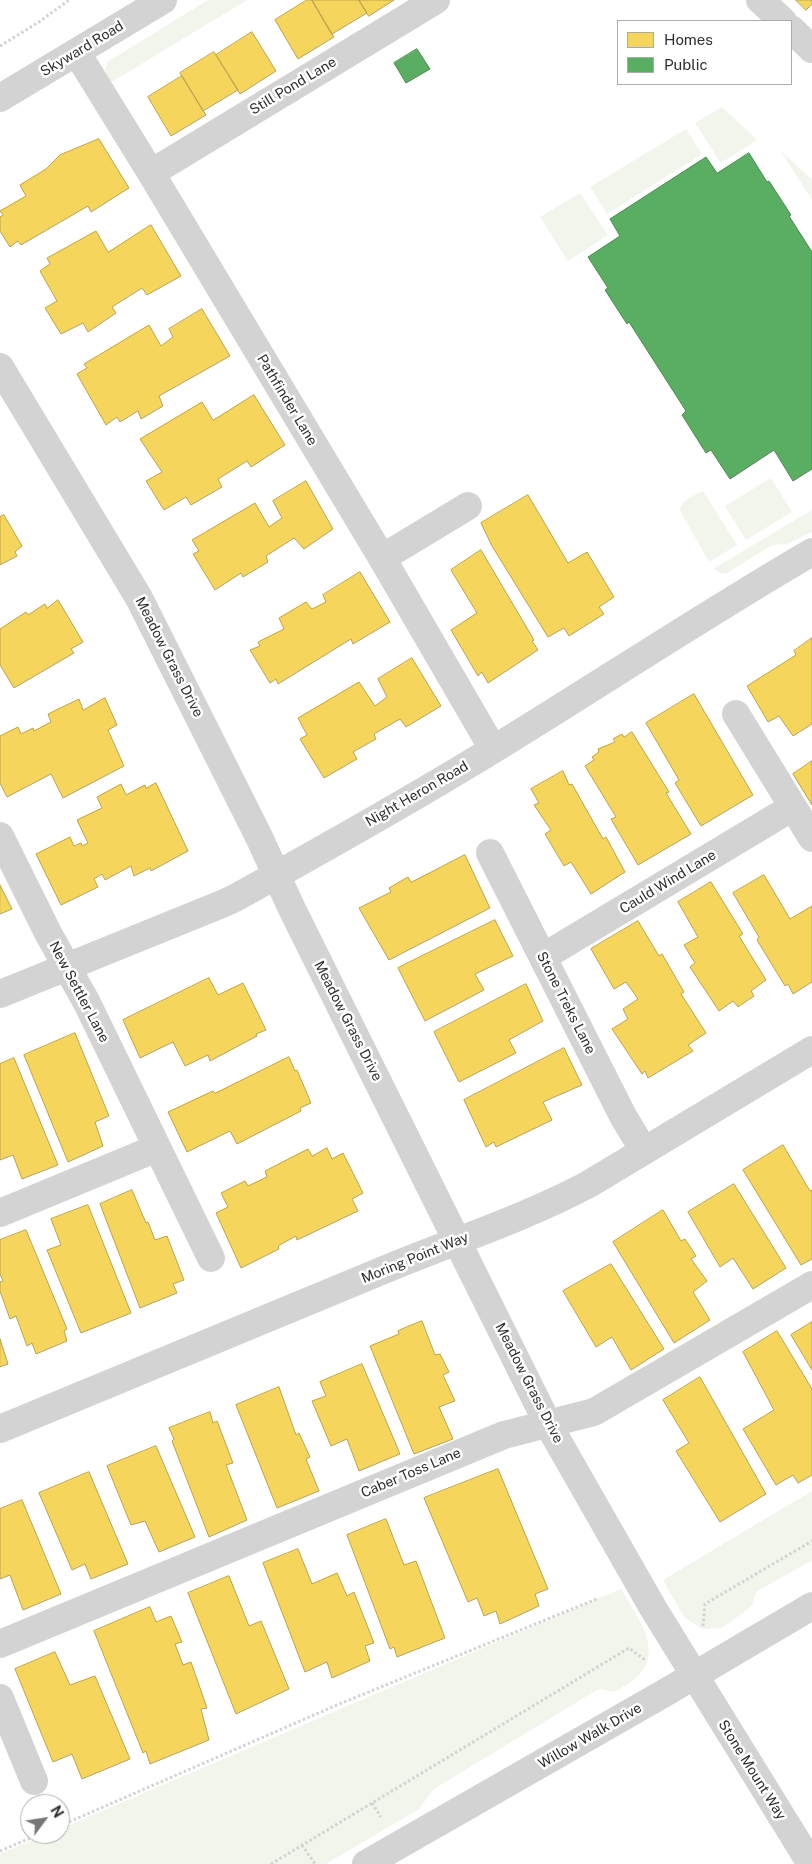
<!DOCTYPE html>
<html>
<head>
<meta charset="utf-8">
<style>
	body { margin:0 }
	#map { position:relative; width:812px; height:1864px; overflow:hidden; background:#fff; font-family:"Public Sans",sans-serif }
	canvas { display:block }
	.legend { position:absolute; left:617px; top:20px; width:175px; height:65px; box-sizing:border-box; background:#fff; border:1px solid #ababab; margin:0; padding:6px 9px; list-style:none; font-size:15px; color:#2e2e2e }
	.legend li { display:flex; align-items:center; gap:10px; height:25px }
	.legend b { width:25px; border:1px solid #ababab }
	.north { position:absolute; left:20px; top:1794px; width:50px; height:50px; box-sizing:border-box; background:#fff; border:1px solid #ababab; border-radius:50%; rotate:59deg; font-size:14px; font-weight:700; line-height:20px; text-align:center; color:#2e2e2e }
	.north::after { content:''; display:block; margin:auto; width:18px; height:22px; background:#777; clip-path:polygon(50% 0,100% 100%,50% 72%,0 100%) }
</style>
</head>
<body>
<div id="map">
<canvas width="812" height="1864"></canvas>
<ul class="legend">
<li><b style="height:14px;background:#f6d55c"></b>Homes</li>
<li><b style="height:14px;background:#5aae61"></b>Public</li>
</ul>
<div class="north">N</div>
</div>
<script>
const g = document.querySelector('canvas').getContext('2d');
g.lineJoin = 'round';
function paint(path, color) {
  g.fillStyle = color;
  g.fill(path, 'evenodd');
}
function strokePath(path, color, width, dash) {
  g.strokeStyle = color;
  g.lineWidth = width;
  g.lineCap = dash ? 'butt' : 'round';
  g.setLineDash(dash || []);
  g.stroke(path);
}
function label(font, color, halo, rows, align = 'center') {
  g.font = font + ' "Public Sans",sans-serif';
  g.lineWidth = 5;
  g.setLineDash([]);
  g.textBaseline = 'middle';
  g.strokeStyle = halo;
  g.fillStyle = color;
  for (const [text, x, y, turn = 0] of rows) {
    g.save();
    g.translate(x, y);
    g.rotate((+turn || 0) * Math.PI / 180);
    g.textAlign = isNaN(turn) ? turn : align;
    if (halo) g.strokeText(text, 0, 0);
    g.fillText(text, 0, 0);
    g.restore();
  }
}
paint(new Path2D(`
	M208 0H247L110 83 105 70 107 62Z
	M722 107 757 140 721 163 695 123Z
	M686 129 702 154 607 214 590 187Z
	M780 150 812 180V200Z
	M580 193 608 235 568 261 540 217Z
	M771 478 792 512 746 540 725 506Z
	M703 491 737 545 709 562 680 510C681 500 695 495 703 491Z
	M812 510V532L787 544 774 545 769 547 727 573 722 574 713 569Z
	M812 1491V1560L756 1592 752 1606 722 1628 702 1629 684 1617 663 1580Z
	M621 1589C646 1630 672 1665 613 1692L602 1689 597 1690 442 1784 433 1790 419 1809 326 1864H0V1854L47 1834H60V1829Z`), '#f1f5ec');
const homes = new Path2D(`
	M307 0H312L334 37 298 59 275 20Z
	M312 0H359L367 13 332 34Z
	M359 0H394L369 16Z
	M796 0H812V4L806 10Z
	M252 32 276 71 240 94 216 55Z
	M214 52 238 90 203 111 180 73Z
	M182 76 206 115 171 136 148 97Z
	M99 139 129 188 91 212 88 206 21 245 18 241 10 247 0 231V217L3 215 0 211 26 196 20 185 46 169 60 155Z
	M151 225 181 276 147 295 142 288 112 307 116 313 88 332 83 323 61 334 45 308 57 301 40 271 50 264 47 258 96 231 108 252Z
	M202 309 230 356 159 396 163 406 141 419 138 411 120 422 117 417 106 425 77 374 87 368 84 364 149 325 161 346 173 337 169 329Z
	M254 395 285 445 251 467 247 461 218 479 222 487 191 505 186 497 164 510 146 481 162 472 140 439 202 402 213 420Z
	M306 481 333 529 304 549 294 538 266 556 268 562 243 577 241 573 215 590 193 554 199 551 192 540 255 503 269 527 282 518 273 501Z
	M528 495 568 563 587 552 614 597 599 607 604 614 569 636 564 628 548 637 492 546 481 523Z
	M4 515 22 546 15 552 17 556 0 565V517Z
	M481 550 534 640 532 641 538 650 488 683 482 672 478 676 451 630 477 613 451 570Z
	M360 572 390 622 353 644 351 639 278 684 276 679 270 683 250 650 260 646 258 642 284 629 279 618 306 602 312 609 326 602 323 595Z
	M58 600 83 642 71 649 74 653 14 688 0 665V629L26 612 28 615 45 604 47 608Z
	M812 638V724L793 736 779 716 768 722 747 686 796 655 794 651Z
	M412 658 441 706 406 727 400 719 374 734 376 739 353 752 357 759 324 778 300 739 307 735 298 718 359 682 375 706 387 697 378 679Z
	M694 694 753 795 701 826 675 783 679 780 646 723Z
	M105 698 117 725 108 730 124 766 63 798 51 774 7 797 0 783V736L18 727 21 734 33 728 34 731 51 722 48 714 79 699 83 710Z
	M632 732 669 792 666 793 691 834 638 865 611 819 616 817 585 766 594 760 592 757 599 752 598 749 615 742 613 739 622 734 624 737Z
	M812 761V805L793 774Z
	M563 771 569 785 572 784 603 839 606 837 625 872 591 894 571 862 564 866 545 834 551 830 534 805 539 803 531 789Z
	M156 783 188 851 151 871 150 868 134 876 131 866 105 880 102 874 94 879 98 887 61 905 36 854 70 837 74 846 81 843 82 846 88 843 77 820 102 808 97 797 121 784 126 795 145 785 146 788Z
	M465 855 490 908 389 960 359 908 391 892 389 888 408 877 411 882Z
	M764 875 790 919 812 906V982L793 994 788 984 785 986 757 940 759 937 733 893Z
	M711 882 743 934 739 936 766 980 751 991 754 996 738 1007 733 1001 719 1011 690 967 695 963 684 945 698 937 678 902Z
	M0 885 12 909 0 914Z
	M495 920 513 956 475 974 484 990 425 1021 398 968Z
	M638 921 659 956 662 954 684 992 681 994 706 1033 688 1045 693 1051 648 1078 645 1071 642 1074 612 1029 628 1019 623 1009 638 999 626 982 614 989 591 949Z
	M209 978 218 995 243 983 266 1030 256 1034 257 1036 210 1061 208 1055 185 1066 173 1042 140 1058 123 1020Z
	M526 984 543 1021 509 1040 516 1053 459 1082 434 1032Z
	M75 1033 109 1116 95 1122 103 1146 68 1162 24 1055Z
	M564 1048 582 1085 543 1102 552 1120 496 1147 494 1142 486 1147 464 1100Z
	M289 1057 295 1071 297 1070 311 1103 300 1108 301 1111 237 1144 230 1131 187 1152 168 1112 213 1091 215 1093Z
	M14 1058 58 1165 22 1179 13 1155 0 1160V1064Z
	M783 1145 810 1191 812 1190V1259L801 1265 743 1170Z
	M327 1148 332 1159 343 1153 363 1193 352 1199 358 1211 297 1240 296 1236 278 1246 279 1249 241 1268 216 1213 228 1207 221 1193 245 1181 248 1186 267 1177 265 1171 308 1149 312 1156Z
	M734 1184 786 1268 753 1289 733 1258 720 1267 688 1212Z
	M132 1190 146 1223 148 1222 155 1240 167 1236 184 1280 173 1284 177 1293 140 1308 100 1204Z
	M88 1205 131 1313 81 1333 47 1250 61 1245 51 1219Z
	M663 1210 681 1241 685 1239 696 1256 691 1259 707 1281 693 1292 710 1320 674 1343 613 1242Z
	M26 1230 67 1329 64 1331 67 1341 36 1354 32 1343 27 1346 16 1316 10 1319 0 1291V1282L3 1281 0 1274V1240Z
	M611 1264 664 1349 631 1370 612 1337 596 1347 563 1291Z
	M422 1321 435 1355 440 1354 449 1372 443 1375 455 1401 439 1407 453 1439 414 1454 370 1346 399 1334 398 1331Z
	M812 1322V1370L791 1335Z
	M777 1331 812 1389V1475L798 1483 793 1475 776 1485 743 1429 774 1410 743 1352Z
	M0 1339 8 1364 0 1367Z
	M362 1364 400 1454 359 1471 347 1439 331 1446 312 1401 326 1396 320 1382Z
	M700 1377 766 1494 720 1522 676 1451 689 1443 663 1400Z
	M279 1387 296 1435 299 1433 310 1457 306 1459 319 1491 277 1508 236 1405Z
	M210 1412 213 1423 217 1421 233 1463 226 1465 247 1520 209 1537 172 1441 174 1439 169 1428Z
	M156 1446 195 1537 159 1552 145 1521 131 1525 107 1466Z
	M498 1469 548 1589 535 1594 539 1606 500 1624 496 1611 484 1616 477 1598 468 1602 424 1498Z
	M89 1472 128 1564 91 1579 85 1564 72 1570 39 1493Z
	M22 1500 61 1594 23 1610 10 1575 0 1579V1509Z
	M386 1519 404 1565 416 1561 445 1638 397 1657 394 1647 390 1649 347 1535Z
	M298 1549 312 1584 337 1573 347 1596 354 1592 374 1643 365 1646 370 1661 332 1678 327 1662 305 1672 263 1563Z
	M229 1576 249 1626 261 1621 289 1689 236 1714 188 1593Z
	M150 1607 156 1622 171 1616 182 1642 175 1644 183 1665 191 1662 207 1708 201 1709 209 1740 150 1764 146 1751 143 1753 94 1631Z
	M55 1652 70 1685 95 1676 130 1759 82 1779 72 1754 53 1762 15 1669Z`);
paint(homes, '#f6d55c');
strokePath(homes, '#baa34e', 1);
const public = new Path2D(`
	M417 49 430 69 406 83 394 63Z
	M749 153 767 182 769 181 791 215 789 216 812 252V469L793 481 774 450 730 479 711 450 706 453 682 415 686 411 629 322 627 324 605 290 608 288 588 257 620 236 610 219 706 157 717 173Z`);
paint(public, '#5aae61');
strokePath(public, '#4d8852', 1);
strokePath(new Path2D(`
	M0 46 39 22 69 0
	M703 1626 705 1604 812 1541
	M372 1803 381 1817
	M60 1826 332 1707 599 1598
	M302 1845 315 1864
	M0 1851 40 1834
	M271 1864 629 1648 645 1660`), '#d3d3d3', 3, [2.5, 2.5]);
strokePath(new Path2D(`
	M760 0 783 21
	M791 29 812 49
	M77 53 151 173 382 558 493 749
	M0 98 163 0
	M151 173 436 0
	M0 367 139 598 259 837 292 909 548 1424 653 1608 811 1864
	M382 558 468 506
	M736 714 812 838
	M0 836 48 933 87 1003 211 1258
	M490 853 623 1116 644 1151
	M543 957 793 807
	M0 994 222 904 235 898C322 850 409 801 494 749 600 684 704 615 812 552
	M0 1213 157 1148
	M0 1429C130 1375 261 1321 391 1267 457 1240 525 1218 589 1184L812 1050
	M0 1644 504 1435 594 1412 812 1285
	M0 1698 34 1781
	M366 1864 668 1691 812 1606`), '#d3d3d3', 28);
label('14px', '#2e2e2e', '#fff', [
	["Skyward Road",82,49,-31],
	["Still Pond Lane",293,86,-31],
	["Pathfinder Lane",287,400,59],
	["Meadow Grass Drive",169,657,63],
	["Night Heron Road",417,794,-30],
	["Cauld Wind Lane",668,882,-31],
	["New Settler Lane",79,992,62],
	["Stone Treks Lane",566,1003,63],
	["Meadow Grass Drive",348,1021,63],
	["Moring Point Way",415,1258,-22],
	["Meadow Grass Drive",529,1383,63],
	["Caber Toss Lane",411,1473,-23],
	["Willow Walk Drive",590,1736,-30],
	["Stone Mount Way",752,1770,58]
]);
</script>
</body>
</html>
